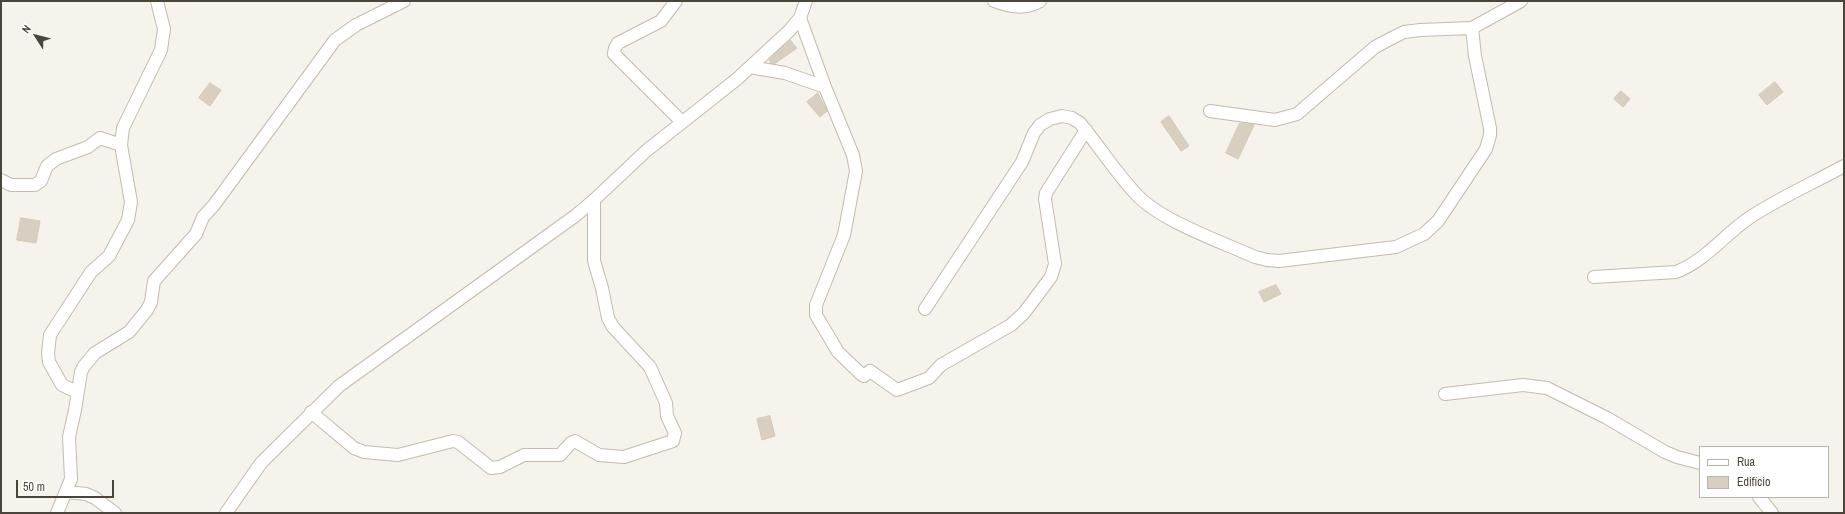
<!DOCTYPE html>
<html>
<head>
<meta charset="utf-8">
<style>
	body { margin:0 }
	#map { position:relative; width:1845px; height:514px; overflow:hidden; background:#f6f3ec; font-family:"Archivo Narrow",sans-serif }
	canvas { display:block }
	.frame { position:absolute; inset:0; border:2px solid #4b4439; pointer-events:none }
	.legend { position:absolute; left:1699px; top:446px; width:130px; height:52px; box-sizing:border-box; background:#fff; border:1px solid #b7b4b0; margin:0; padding:5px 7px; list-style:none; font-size:12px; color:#4b4439 }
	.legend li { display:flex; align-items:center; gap:8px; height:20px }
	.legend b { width:20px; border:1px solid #b7b4b0 }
	.north { position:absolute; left:16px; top:16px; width:40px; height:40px; -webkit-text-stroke:3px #fff; paint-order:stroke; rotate:306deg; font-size:11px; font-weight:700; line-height:16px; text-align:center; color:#4b4439 }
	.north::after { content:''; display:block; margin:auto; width:14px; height:18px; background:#4b4439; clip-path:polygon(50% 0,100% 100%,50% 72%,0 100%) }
	.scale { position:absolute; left:16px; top:480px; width:98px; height:18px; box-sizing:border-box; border:2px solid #4b4439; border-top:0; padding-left:5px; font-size:12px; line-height:14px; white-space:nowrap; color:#4b4439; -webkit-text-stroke:3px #fff; paint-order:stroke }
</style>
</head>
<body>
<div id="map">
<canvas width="1845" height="514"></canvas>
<div class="frame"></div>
<ul class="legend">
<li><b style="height:5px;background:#fff"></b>Rua</li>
<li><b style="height:11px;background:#d8cfc1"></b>Edifício</li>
</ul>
<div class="north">N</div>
<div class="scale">50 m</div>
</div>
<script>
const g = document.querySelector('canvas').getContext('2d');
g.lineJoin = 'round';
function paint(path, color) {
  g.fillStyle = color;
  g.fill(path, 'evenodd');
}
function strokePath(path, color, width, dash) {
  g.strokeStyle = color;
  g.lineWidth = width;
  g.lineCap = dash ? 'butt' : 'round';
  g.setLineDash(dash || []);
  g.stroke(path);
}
const building = new Path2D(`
	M790 40 797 48 774 64 771 63 769 60Z
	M1775 82 1783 92 1767 105 1759 95Z
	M210 83 221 90 210 106 199 98Z
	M1621 91 1630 99 1623 107 1614 99Z
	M818 93 827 111 820 117 807 102Z
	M1169 116 1189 146 1181 151 1161 122Z
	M1240 123 1254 125 1238 159 1226 153Z
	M21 218 40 221 36 243 17 240Z
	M1276 285 1281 294 1264 302 1259 292Z
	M770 416 775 436 762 440 757 419Z`);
paint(building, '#d8cfc1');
strokePath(building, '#d3c7b4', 1);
const minor = new Path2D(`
	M676 1 661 21 618 43 615 48 614 54 681 121
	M994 1C1010 7 1025 10 1040 1
	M800 18 825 87 853 155 856 171 844 235 816 305V315L838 352 862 375 864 376 870 371 897 390 929 378 941 365 1011 325 1024 313 1051 277 1055 264 1045 199 1046 193 1086 130
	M750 67 785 73 825 87
	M1210 111 1275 120 1297 114 1375 47 1392 38 1404 32 1420 30 1472 28 1521 1
	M1 180 11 185H35L41 181 47 166 56 159 88 147 100 138 121 145
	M1594 277 1676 272C1705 261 1724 235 1749 218 1779 198 1813 183 1844 166
	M925 309 1022 162 1034 133 1040 125 1050 119 1062 116 1072 118 1080 123C1099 146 1116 173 1137 195 1161 221 1222 242 1255 257L1267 260 1279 261 1396 247 1424 234 1438 221 1486 149 1490 135V128L1475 56 1472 28
	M77 392 62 385 49 362 48 353 50 335 91 272 109 256 128 220 131 202 121 145 123 128 161 50 164 29 157 1
	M1445 394 1523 385 1547 388 1607 418 1665 452 1677 457 1700 463
	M311 412 354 448 364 452 398 455 453 441 458 442 491 468 500 467 524 455H560L571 443 575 441 599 455 624 457 673 441 675 433 667 416 666 403 650 367 613 327 608 318 602 288 594 261V200
	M67 492 86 494 95 498 115 513
	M1759 497 1772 513
	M57 513 71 479 69 437 75 410 81 372 84 366 95 353 129 332 147 310 151 302 154 281 196 234 203 217 214 205 335 40 356 25 404 1
	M226 513 261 463 339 386 575 216 594 200 646 151 737 79 789 31 800 18 806 1`);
strokePath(minor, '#c2bbae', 14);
strokePath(minor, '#fff', 12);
</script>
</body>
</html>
